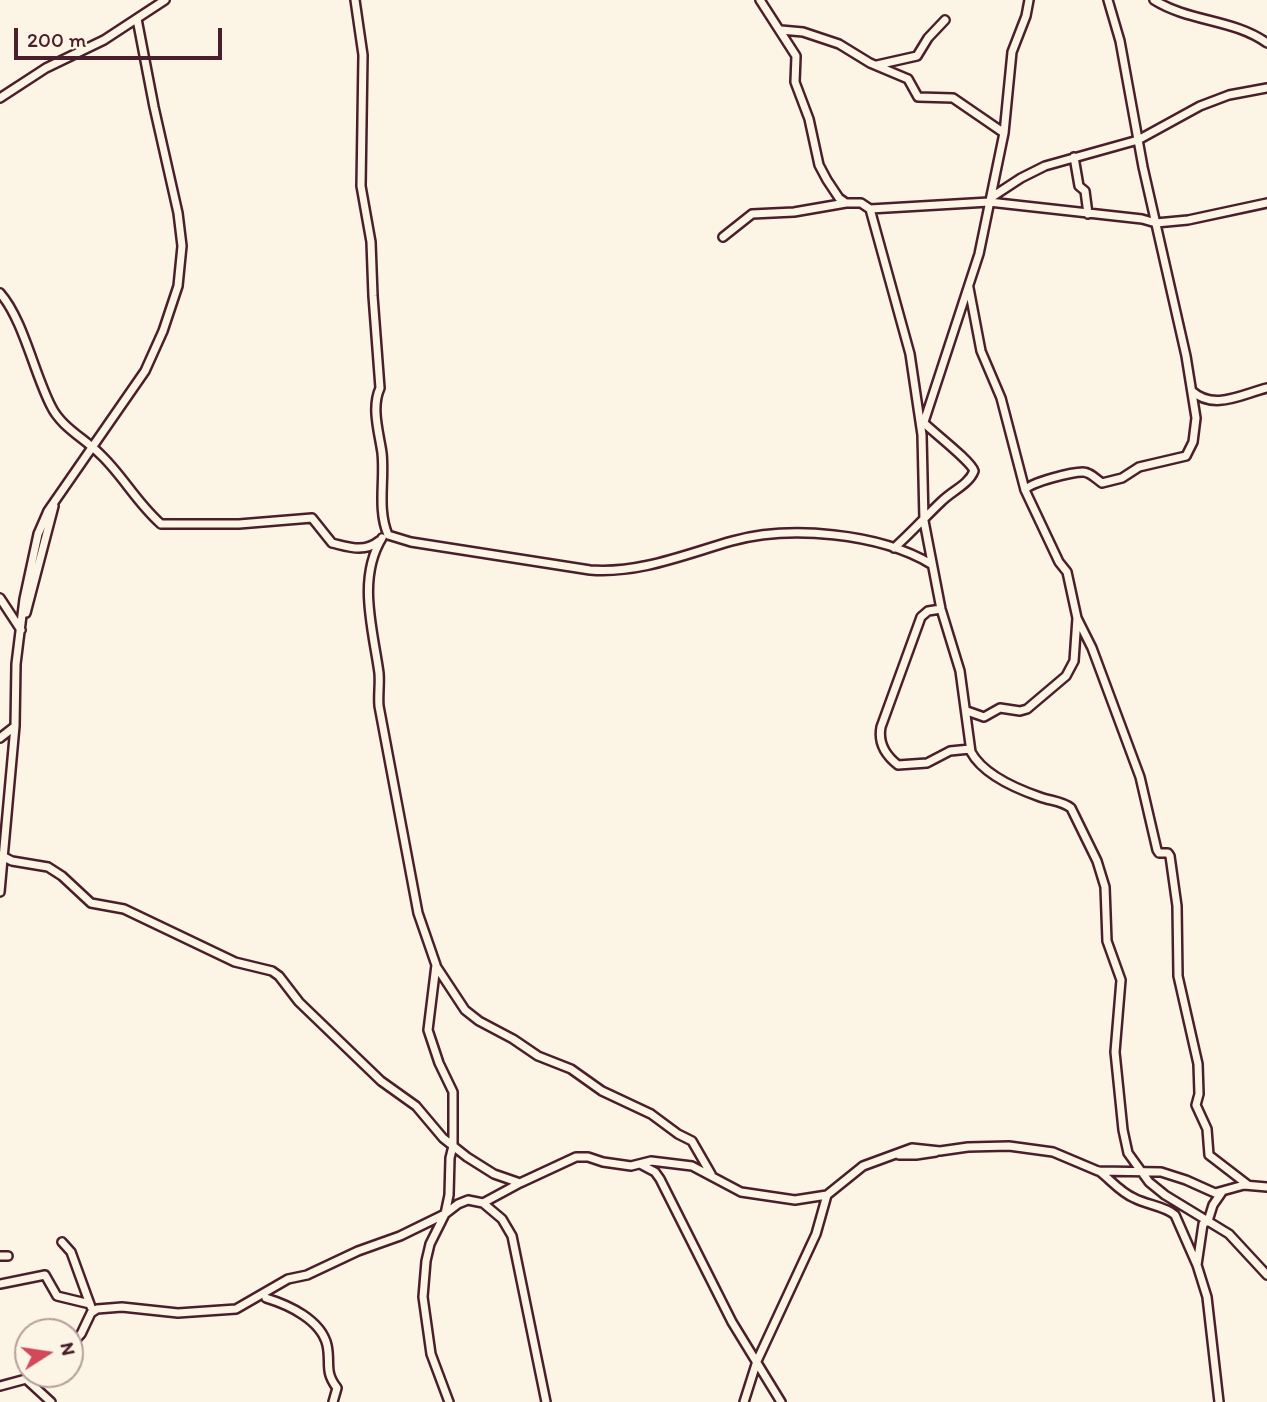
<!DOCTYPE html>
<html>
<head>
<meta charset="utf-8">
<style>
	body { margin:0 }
	#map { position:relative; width:1267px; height:1402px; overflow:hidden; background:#fcf5e5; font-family:Itim,sans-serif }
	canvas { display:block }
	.north { position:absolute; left:14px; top:1318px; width:70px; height:70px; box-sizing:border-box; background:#fcf5e5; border:2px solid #b59f9b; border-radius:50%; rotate:78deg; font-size:19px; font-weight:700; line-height:28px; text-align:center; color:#4a1f2b }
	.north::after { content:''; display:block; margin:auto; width:24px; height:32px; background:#d1495b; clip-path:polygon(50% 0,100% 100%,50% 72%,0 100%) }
	.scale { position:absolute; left:14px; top:28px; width:208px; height:32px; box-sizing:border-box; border:4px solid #4a1f2b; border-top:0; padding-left:9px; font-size:21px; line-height:24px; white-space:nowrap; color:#4a1f2b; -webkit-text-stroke:5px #fcf5e5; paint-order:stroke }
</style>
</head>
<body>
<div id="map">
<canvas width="1267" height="1402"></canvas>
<div class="north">N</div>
<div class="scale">200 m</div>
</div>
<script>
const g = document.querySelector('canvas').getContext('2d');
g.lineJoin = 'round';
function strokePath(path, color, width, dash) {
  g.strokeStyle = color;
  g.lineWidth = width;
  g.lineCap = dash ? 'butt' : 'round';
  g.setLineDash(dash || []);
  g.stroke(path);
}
const minor = new Path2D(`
	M355 0 363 55 361 186 371 242 373 296 380 388C371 408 379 432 382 453 385 480 377 509 388 535L411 542 590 570C639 574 686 554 732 541 790 525 879 533 931 564
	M760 0 796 56 795 82 809 119 819 165 827 180 839 198 846 203H861L870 209 989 202 1142 219 1156 223 1188 220 1267 203
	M1154 0C1189 22 1234 19 1267 43
	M781 30 803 32 839 44 870 63 908 79 918 97 953 98 1004 133
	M877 65 917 56 928 38 945 20
	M0 98 46 68 104 40 165 0
	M1074 157 1079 186 1085 191 1088 214
	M992 197 1021 178 1045 166 1138 140 1200 106 1229 95 1267 88
	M870 209 910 354 922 435 924 521 941 609 960 671 971 752C983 774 1017 789 1040 797 1051 801 1062 801 1071 808L1097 861 1105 887 1107 941 1121 980 1115 1052 1123 1130 1128 1153 1149 1182 1165 1195 1229 1234 1267 1275
	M723 237 752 214 794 212 846 203
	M0 293C23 319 34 373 51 406 61 427 84 438 101 455 123 476 137 503 161 524H239L312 518 332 543C349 547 364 553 379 541
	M1192 391C1214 411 1242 394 1267 388
	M923 425 979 254 1004 133 1012 52 1026 16 1029 0
	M1025 490C1031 482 1072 472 1083 472 1090 472 1096 479 1102 483L1122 478 1139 467 1186 456 1193 442 1196 418 1186 356 1143 167 1120 41 1108 0
	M382 538C357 579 373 629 379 673 380 684 378 695 379 706L418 913 436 965 428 1030 439 1063 453 1092V1146L450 1158 449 1195 445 1214 430 1244 426 1261 423 1297 431 1354 449 1402
	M894 548C911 533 926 516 942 501 952 491 969 484 974 471 971 461 934 433 923 422
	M0 598 21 630
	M941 609 928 611 921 617 881 727C878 743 885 755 898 765L927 763 950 751 970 749
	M26 613 54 506
	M1077 618 1092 648 1140 777 1157 850 1159 853H1168L1170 856 1177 906 1178 976 1198 1064 1199 1094 1196 1105 1207 1129 1209 1155 1248 1185
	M967 711 984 717 1000 708 1020 711 1027 709 1066 676 1074 661 1077 618 1067 572 1059 562 1025 490 1001 398 981 351 969 288
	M0 738 14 727
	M2 856 12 861 48 867 62 876 91 903 124 909 235 962 272 971 279 976 299 1002 381 1081 416 1106 443 1138 467 1157 494 1174 520 1183
	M0 892 15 726 16 664 24 599 38 534 48 511 145 371 163 331 178 286 182 246 178 213 154 107 137 19
	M436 966 465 1010 479 1021 513 1039 538 1056 571 1069 602 1091 651 1114 678 1134 692 1141 711 1174
	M899 1155H916L936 1152
	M640 1164 655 1172 660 1179 732 1322 781 1402
	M1099 1171C1111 1180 1120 1192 1134 1198 1147 1205 1165 1206 1175 1215L1197 1265 1207 1297 1219 1402
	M483 1203 502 1219 512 1236 546 1402
	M62 1242 71 1252 91 1307
	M0 1256H8
	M1197 1265 1203 1224 1208 1221 1213 1205 1222 1192
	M0 1284 45 1275 57 1296 90 1304
	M266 1298C289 1305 321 1320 327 1345 331 1364 324 1371 337 1388L333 1402
	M70 1346 81 1334 91 1313 97 1309 122 1307 178 1313 236 1309 288 1279 307 1275 358 1251 400 1236 445 1214 458 1204 468 1200 483 1203 520 1183 576 1157H588L603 1162 631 1166 651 1161 692 1166 741 1192 795 1200 827 1195 863 1166 912 1148 940 1151 968 1147 1009 1146 1053 1152 1098 1171 1161 1172 1186 1180 1215 1193 1244 1185 1267 1187
	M26 1379 51 1402
	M0 1386 26 1379 32 1374
	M744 1402 757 1361 816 1234 827 1195`);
strokePath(minor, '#4a1f2b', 12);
strokePath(minor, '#fcf5e5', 7);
</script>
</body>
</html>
